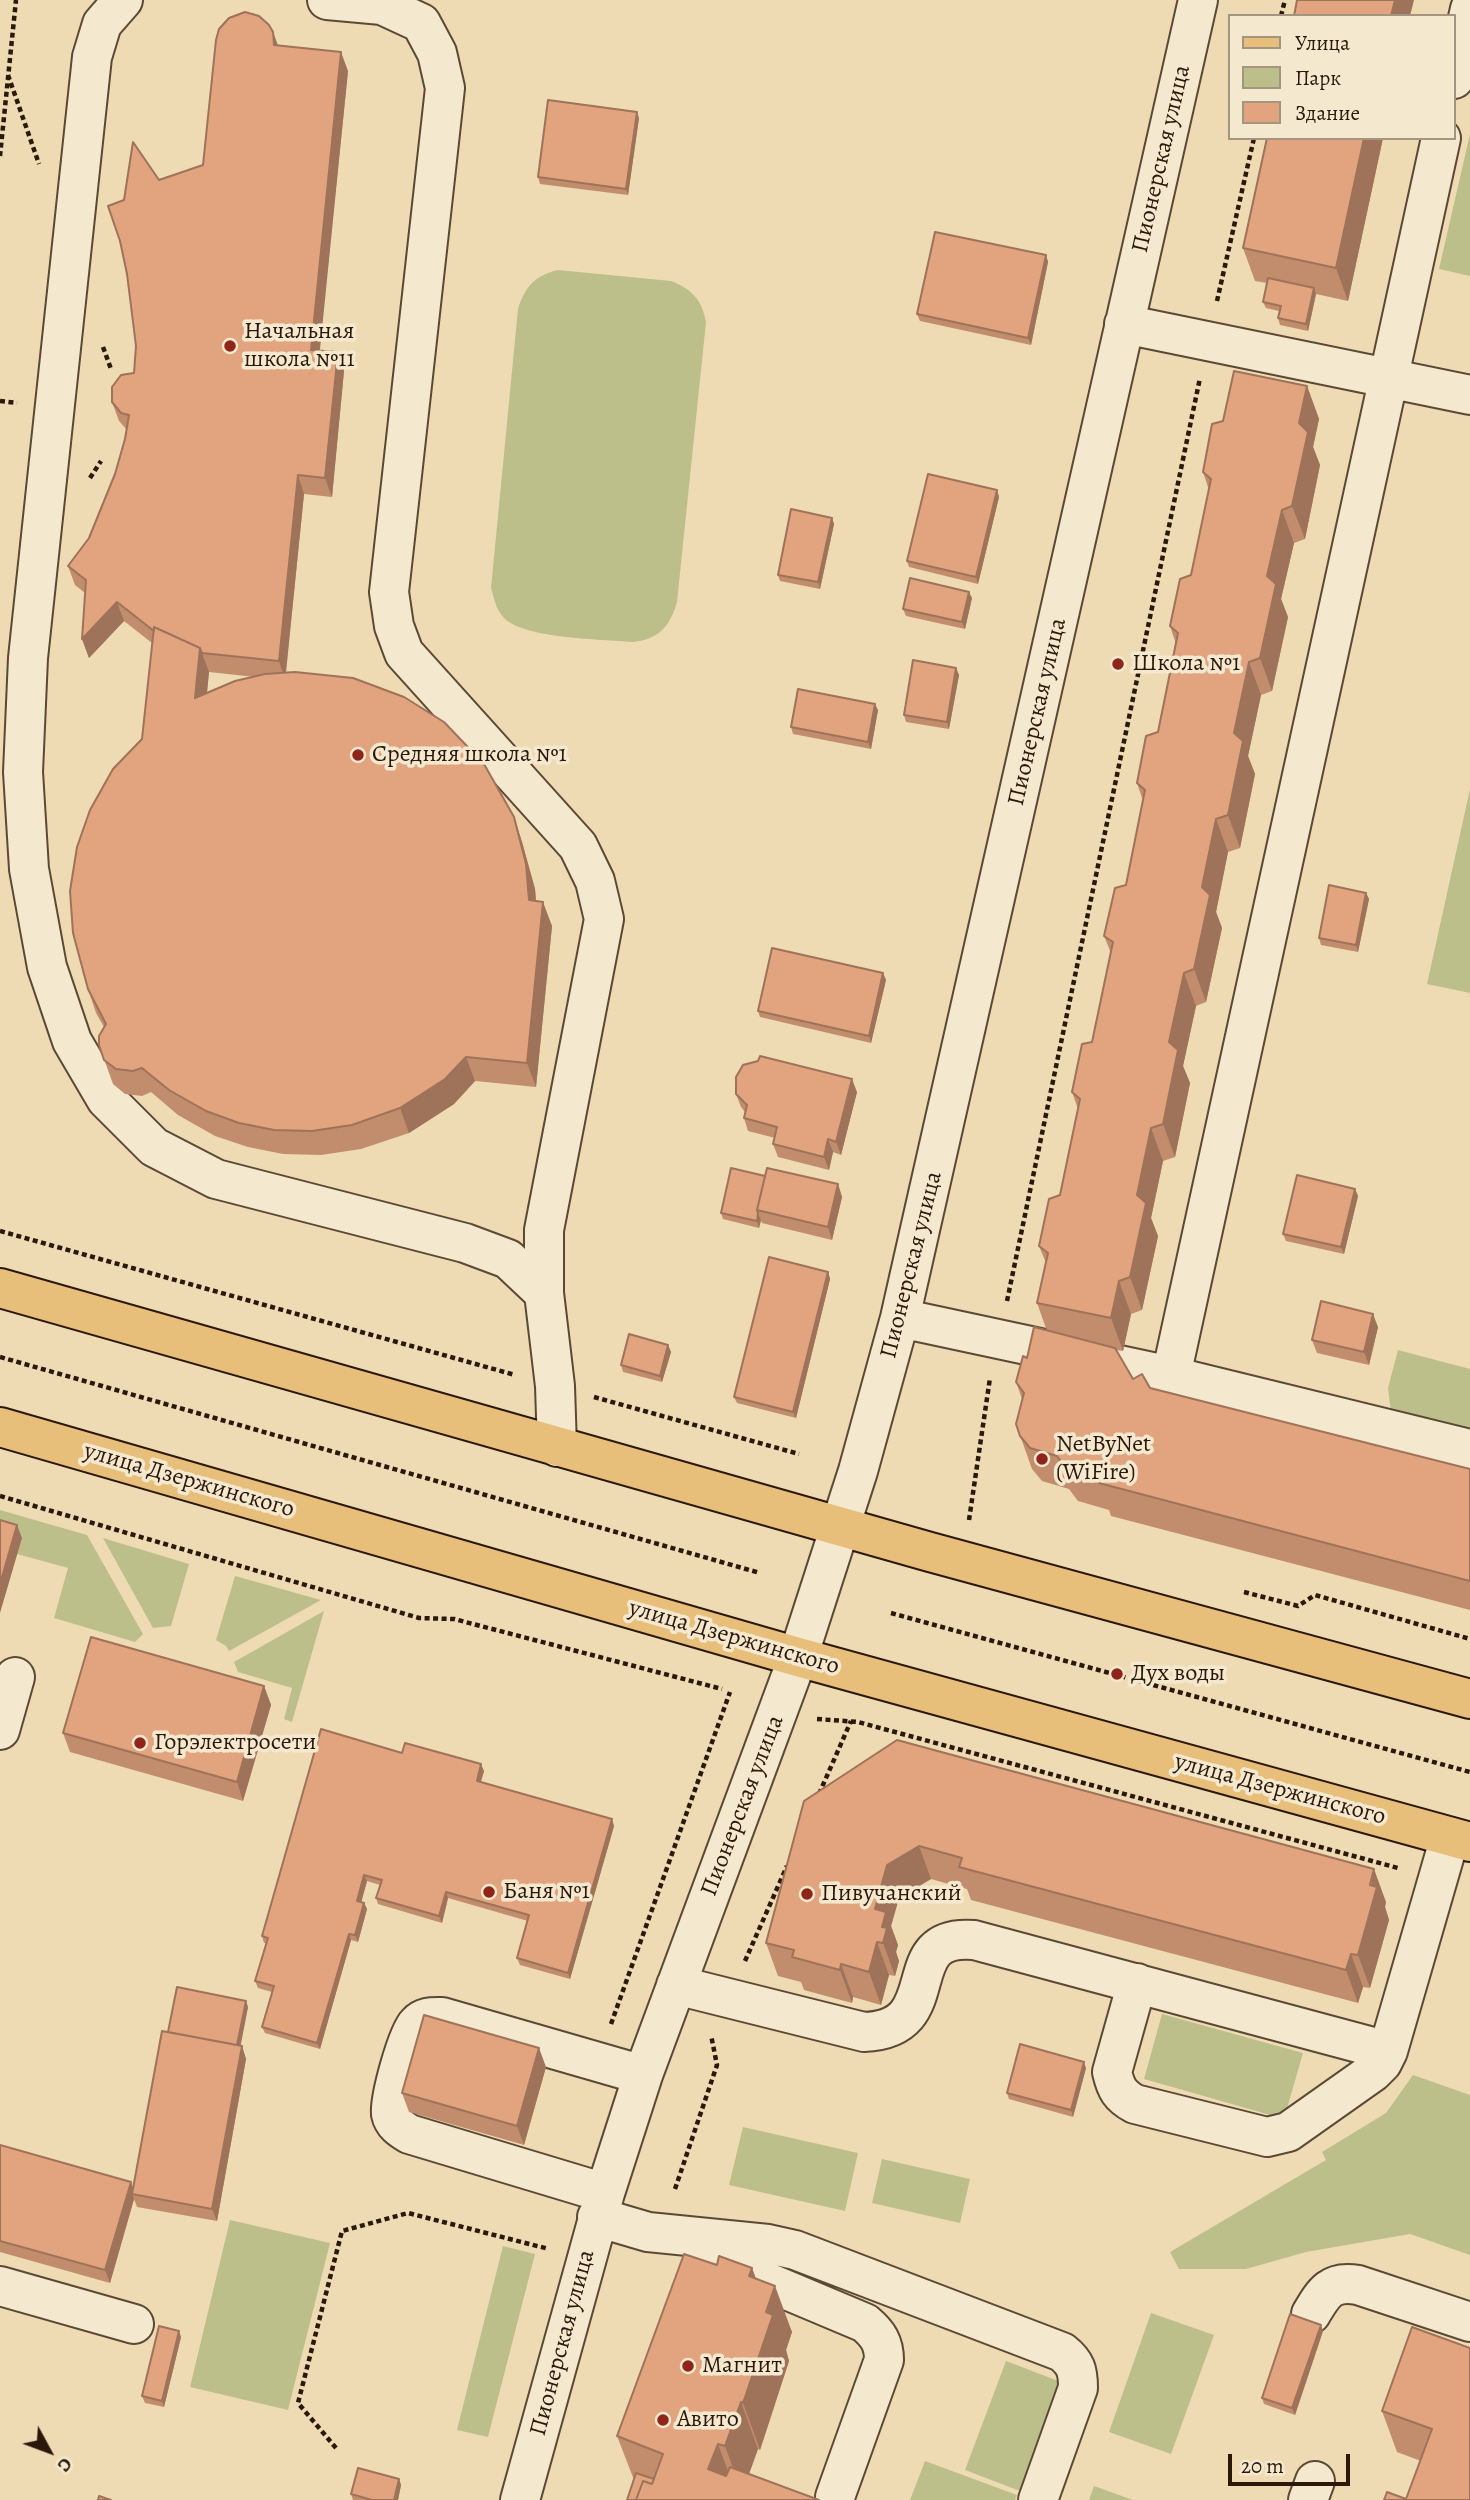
<!DOCTYPE html>
<html>
<head>
<meta charset="utf-8">
<style>
	body { margin:0 }
	#map { position:relative; width:1470px; height:2500px; overflow:hidden; background:#eedbb4; font-family:Alegreya,serif }
	canvas { display:block }
	.legend { position:absolute; left:1228px; top:14px; width:228px; height:126px; box-sizing:border-box; background:#f4e8ce; border:2px solid #a49580; margin:0; padding:9px 12px; list-style:none; font-size:21px; color:#2b180b }
	.legend li { display:flex; align-items:center; gap:14px; height:35px }
	.legend b { width:35px; border:2px solid #a49580 }
	.north { position:absolute; left:14px; top:2416px; width:70px; height:70px; -webkit-text-stroke:5px #f4e8ce; paint-order:stroke; rotate:131deg; font-size:19px; font-weight:700; line-height:28px; text-align:center; color:#2b180b }
	.north::after { content:''; display:block; margin:auto; width:24px; height:32px; background:#2b180b; clip-path:polygon(50% 0,100% 100%,50% 72%,0 100%) }
	.scale { position:absolute; left:1228px; top:2454px; width:122px; height:32px; box-sizing:border-box; border:4px solid #2b180b; border-top:0; padding-left:9px; font-size:21px; line-height:24px; white-space:nowrap; color:#2b180b; -webkit-text-stroke:5px #f4e8ce; paint-order:stroke }
</style>
</head>
<body>
<div id="map">
<canvas width="1470" height="2500"></canvas>
<ul class="legend">
<li><b style="height:9px;background:#e7be7a"></b>Улица</li>
<li><b style="height:19px;background:#bdbf8a"></b>Парк</li>
<li><b style="height:19px;background:#e2a47f"></b>Здание</li>
</ul>
<div class="north">С</div>
<div class="scale">20 m</div>
</div>
<script>
const g = document.querySelector('canvas').getContext('2d');
g.lineJoin = 'round';
function paint(path, color) {
  g.fillStyle = color;
  g.fill(path, 'evenodd');
}
function strokePath(path, color, width, dash) {
  g.strokeStyle = color;
  g.lineWidth = width;
  g.lineCap = dash ? 'butt' : 'round';
  g.setLineDash(dash || []);
  g.stroke(path);
}
function label(font, color, halo, rows, align = 'center') {
  g.font = font + ' Alegreya,serif';
  g.lineWidth = 7;
  g.setLineDash([]);
  g.textBaseline = 'middle';
  g.strokeStyle = halo;
  g.fillStyle = color;
  for (const [text, x, y, turn = 0] of rows) {
    g.save();
    g.translate(x, y);
    g.rotate((+turn || 0) * Math.PI / 180);
    g.textAlign = isNaN(turn) ? turn : align;
    if (halo) g.strokeText(text, 0, 0);
    g.fillText(text, 0, 0);
    g.restore();
  }
}
paint(new Path2D(`
	M1470 134V276L1439 269Z
	M558 270 671 281C692 289 702 300 706 322L677 602C670 627 658 640 632 642 601 639 525 639 504 618 496 610 494 598 491 588L518 309C525 286 536 275 558 270Z
	M1470 789V993L1427 984Z
	M1398 1350 1470 1369V1433L1391 1412 1388 1388Z
	M0 1510 87 1535 143 1634 135 1642 54 1618 68 1568 17 1554 0 1532Z
	M103 1538 189 1564 171 1626 153 1628Z
	M235 1576 321 1600 229 1651 226 1646 216 1640Z
	M324 1611 292 1722 284 1719 292 1688 238 1672 234 1662Z
	M1162 2014 1303 2053 1284 2119 1144 2079Z
	M1413 2075 1470 2095V2255L1410 2234 1306 2252 1246 2269H1179L1170 2252 1326 2160 1322 2152 1386 2113Z
	M743 2127 858 2153 845 2211 729 2185Z
	M882 2159 970 2179 960 2223 872 2203Z
	M230 2220 330 2243 288 2410 190 2387Z
	M503 2246 535 2254 488 2437 457 2430Z
	M1151 2313 1214 2335 1171 2454 1109 2432Z
	M1006 2361 1061 2382 1020 2491 965 2470Z
	M925 2461 1017 2495 1015 2500H910Z
	M1094 2486 1133 2500H1089Z`), '#bdbf8a');
const minor = new Path2D(`
	M123 0 102 24 92 57 28 658 23 772 29 869 47 967 72 1041 106 1099 154 1147 216 1179 465 1243 508 1259 544 1293
	M327 0 382 5 421 23 437 53 445 88 389 592 394 626 404 653 578 846 595 881 604 919 544 1230V1293L555 1386 557 1447
	M1454 79 1470 9
	M1124 324 1470 395
	M900 1318 1171 1376 1441 138
	M1171 1376 1470 1449
	M0 1730 15 1677
	M1137 1983 1112 2072C1116 2089 1120 2096 1135 2104L1267 2137 1288 2132 1373 2072 1382 2063 1388 2051 1450 1837
	M676 1985 864 2032C951 2029 892 1933 974 1940L1388 2051
	M605 2193 409 2134C401 2129 393 2124 391 2114 389 2100 407 2034 417 2024 424 2016 433 2017 442 2017L643 2075
	M597 2217 648 2232 768 2244 795 2250 1062 2352C1076 2363 1078 2371 1078 2388L1038 2500
	M708 2257 865 2323C878 2334 884 2343 884 2360L835 2497
	M0 2286 134 2324
	M1311 2314C1324 2292 1331 2280 1358 2285L1470 2322
	M520 2500 605 2193 643 2075 798 1657 858 1471 900 1318 1198 0
	M1308 2500 1315 2481`);
const major = new Path2D(`
	M0 1288 930 1552 1470 1699
	M0 1427 798 1657 1470 1842`);
strokePath(minor, '#5c4935', 42);
strokePath(major, '#2b180b', 42);
strokePath(new Path2D(`
	M1281 16 1285 0
	M8 75 39 164
	M0 156 16 0
	M1217 301 1254 138
	M103 347 111 369
	M0 401 17 403
	M90 478 101 461
	M0 1231 515 1375
	M1007 1301 1200 378
	M0 1357 760 1573
	M594 1397 799 1454
	M0 1496 419 1618 454 1619 722 1689
	M969 1520 990 1378
	M1244 1592 1298 1606 1315 1595 1470 1639
	M891 1613 1470 1772
	M817 1719 858 1722 1398 1868
	M819 1794 851 1721
	M745 1961 787 1866
	M611 2024 730 1692
	M675 2189 717 2065 711 2035
	M336 2448 298 2403 342 2231 408 2213 549 2249`), '#2b180b', 4.5, [5, 3.5]);
strokePath(minor, '#f4e8ce', 38);
strokePath(major, '#e7be7a', 38);
paint(new Path2D(`
	M273 32 278 46 348 71 319 351 338 352 344 371 332 497 304 494 286 673 514 817 522 842 535 889 536 901 552 926 536 1087 475 1081 454 1104 409 1133 361 1149 321 1155 283 1154 248 1147 215 1136 178 1115 151 1092 142 1096 125 1094 113 1084 99 1045 104 1027 96 1013 88 989 142 739 152 643 124 621 89 658 82 639 85 593 75 585 68 566 89 538 115 474 127 430 119 421 112 402 134 373 136 346 124 200 159 180 203 165ZM209 672 255 677 207 693Z
	M639 118 628 195 540 184 538 177Z
	M1383 138 1348 301 1316 294 1308 331 1280 325 1278 318 1279 311 1266 308 1263 302 1267 283 1255 281 1243 248Z
	M1046 255 1048 262 1031 345 920 321 917 314Z
	M1307 386 1319 419 1313 447 1320 465 1305 539 1294 543 1281 599 1288 617 1272 691 1261 695 1248 756 1255 774 1240 848 1228 852 1216 912 1222 928 1206 1002 1196 1006 1183 1066 1190 1083 1175 1157 1163 1161 1151 1218 1158 1236 1142 1310 1131 1314 1123 1351 1116 1350 1133 1379 1150 1388 1470 1469V1610L1111 1516 1109 1510 1078 1501 1069 1489 1042 1481 1032 1469 1016 1424 1022 1399 1016 1382 1027 1358 1047 1331 1037 1303 1046 1263 1039 1246 1060 1195 1078 1109 1072 1092 1092 1042 1111 953 1104 936 1126 885 1143 801 1137 783 1158 732 1176 644 1170 626 1191 575 1209 490 1203 472 1223 421Z
	M997 490 999 497 978 584 909 567 907 561Z
	M832 518 834 524 820 589 780 581 778 575Z
	M972 598 965 629 906 616 903 609Z
	M956 668 959 675 949 729 906 722 904 715Z
	M878 710 871 749 793 734 791 727Z
	M1366 893 1369 899 1358 952 1321 945 1319 938Z
	M883 973 886 980 871 1043 760 1017 758 1011Z
	M857 1092 841 1155 833 1152 829 1170 778 1157 773 1144 775 1138 748 1131 744 1118 745 1112 741 1107 736 1094Z
	M765 1176 838 1184 842 1197 832 1240 762 1223 761 1220 759 1228 723 1219 721 1213Z
	M1355 1189 1358 1196 1344 1254 1286 1241 1283 1234Z
	M828 1272 830 1279 796 1418 737 1403 734 1397Z
	M1378 1327 1369 1365 1317 1353 1312 1340Z
	M668 1345 671 1352 662 1382 623 1372 621 1365Z
	M264 1686 271 1705 243 1801 70 1752 63 1733Z
	M402 1753 484 1771 481 1782 614 1826 570 1979 520 1965 517 1958 528 1921 448 1898 442 1923 378 1904 376 1898 380 1885 367 1881 361 1902 364 1903 367 1909 358 1942 351 1940 320 2049 265 2033 262 2027 272 1992 258 1988 255 1981 266 1943H264L262 1936Z
	M804 1801 1386 1902 1385 1907 1389 1920 1370 1988 1363 1987 1358 2003 971 1900 967 1889 931 1879 899 1898 891 1926 898 1945 896 1952 899 1961 895 1976 889 1975 881 2005 853 1997 852 2003 804 1990 801 1982 778 1976 766 1943Z
	M248 2007 240 2045 242 2046 246 2059 217 2221 137 2207 134 2199 110 2283 0 2252V2145L131 2182 133 2188 168 2032Z
	M546 2067 524 2145 409 2112 402 2093Z
	M1086 2068 1073 2117 1009 2099 1007 2093Z
	M717 2265 752 2268 756 2279 792 2332 786 2350 789 2361 760 2450 758 2449 749 2474 634 2480 617 2436Z
	M1323 2331 1295 2415 1264 2404 1262 2398Z
	M181 2337 164 2407 145 2403 142 2396Z
	M1470 2348 1406 2499 1421 2461 1397 2452 1382 2411Z
	M399 2479 401 2485 398 2500H353L351 2494Z`), '#c28d6d');
paint(new Path2D(`
	M1395 0H1414L1410 16H1391Z
	M273 32 280 51 274 45Z
	M341 52 348 71 318 369 311 350Z
	M637 112 639 118 628 195 626 189Z
	M1364 138H1383L1348 301 1336 268Z
	M1046 255 1048 262 1031 345 1028 338Z
	M1314 288 1316 294 1308 331 1306 324Z
	M338 352 344 371 332 497 325 478Z
	M1307 386 1319 419 1313 447 1320 465 1305 539 1292 506 1299 423Z
	M298 475 304 494 285 680 279 661Z
	M997 490 999 497 978 584 976 577Z
	M1282 510 1294 543 1281 599 1288 617 1272 691 1260 658 1267 576Z
	M832 518 834 524 820 589 818 582Z
	M969 592 972 598 965 629 962 622Z
	M117 602 124 621 89 658 82 639Z
	M200 648 209 672 204 722 195 698Z
	M1249 662 1261 695 1248 756 1255 774 1240 848 1228 815 1234 733Z
	M956 668 959 675 949 729 947 722Z
	M875 704 878 710 871 749 868 742Z
	M514 817 522 842 535 889 538 924 529 900Z
	M1216 819 1228 852 1216 912 1222 928 1206 1002 1194 969 1202 887Z
	M1366 893 1369 899 1358 952 1356 945Z
	M543 902 552 926 536 1087 527 1063Z
	M883 973 886 980 871 1043 869 1036Z
	M1184 973 1196 1006 1183 1066 1190 1083 1175 1157 1163 1124 1169 1042Z
	M466 1057 475 1081 454 1104 409 1133 400 1108Z
	M852 1079 857 1092 841 1155 836 1142Z
	M1151 1128 1163 1161 1151 1218 1158 1236 1142 1310 1130 1277 1137 1195Z
	M828 1139 833 1152 829 1170 824 1157Z
	M838 1184 842 1197 832 1240 828 1227Z
	M1355 1189 1358 1196 1344 1254 1341 1247Z
	M758 1214 761 1220 759 1228 757 1221Z
	M828 1272 830 1279 796 1418 793 1412Z
	M1119 1281 1131 1314 1123 1351 1111 1318Z
	M1373 1314 1378 1327 1369 1365 1364 1352Z
	M668 1345 671 1352 662 1382 660 1376Z
	M17 1525 22 1538 0 1613V1584Z
	M264 1686 271 1705 243 1801 237 1782Z
	M481 1764 484 1771 479 1787 477 1781Z
	M612 1819 614 1826 570 1979 568 1973Z
	M919 1846 931 1879 899 1898 891 1926 898 1945 896 1952 899 1961 895 1976 883 1943 875 1909 887 1865Z
	M1374 1869 1386 1902 1385 1907 1389 1920 1370 1988 1358 1955Z
	M364 1875 367 1881 360 1907 357 1901Z
	M446 1892 448 1898 442 1923 439 1916Z
	M364 1903 367 1909 358 1942 355 1935Z
	M349 1934 351 1940 320 2049 317 2043Z
	M877 1942 889 1975 881 2005 869 1972Z
	M1351 1954 1363 1987 1358 2003 1346 1970Z
	M841 1964 853 1997 852 2003 840 1970Z
	M246 2001 248 2007 239 2054 236 2047Z
	M242 2046 246 2059 217 2221 212 2209Z
	M539 2048 546 2067 524 2145 517 2126Z
	M1084 2062 1086 2068 1073 2117 1071 2110Z
	M131 2182 135 2194H132L134 2199 110 2283 105 2270Z
	M752 2268 767 2309 775 2286 792 2332 786 2350 789 2361 760 2450 743 2403 749 2276Z
	M1321 2325 1323 2331 1295 2415 1292 2408Z
	M179 2331 181 2337 164 2407 162 2401Z
	M741 2402 758 2449 742 2493 725 2446Z
	M718 2444 735 2490 708 2469Z
	M399 2479 401 2485 398 2500H394Z`), '#9e7359');
const building = new Path2D(`
	M1297 0H1395L1391 16H1294Z
	M245 12 259 16 269 25 273 32 274 45 341 52 311 350 338 352 325 478 298 475 279 661 202 653 200 648 154 627V631L117 602 82 639 86 580 68 566 89 538 115 474 125 439 129 415 121 413 112 402V387L121 375 134 373 136 346 127 274 120 241 108 206 124 200 133 142 159 180 203 165 216 40 219 29 229 18Z
	M548 100 637 112 626 189 538 177Z
	M1267 138H1364L1336 268 1243 248Z
	M935 232 1046 255 1028 338 917 314Z
	M1268 278 1314 288 1306 324 1278 318 1281 306 1263 302Z
	M1234 371 1307 386 1299 423 1308 432 1292 506 1282 510 1267 576 1276 584 1260 658 1249 662 1234 733 1243 741 1228 815 1216 819 1202 887 1210 895 1194 969 1184 973 1169 1042 1178 1050 1163 1124 1151 1128 1137 1195 1146 1203 1130 1277 1119 1281 1111 1318 1037 1303 1048 1253 1039 1246 1049 1199 1060 1195 1080 1099 1072 1092 1082 1044 1092 1042 1113 942 1104 936 1115 888 1126 885 1145 790 1137 783 1146 736 1158 732 1178 633 1170 626 1180 579 1191 575 1211 479 1203 472 1212 424 1223 421Z
	M928 474 997 490 976 577 907 561Z
	M791 509 832 518 818 582 778 575Z
	M910 578 969 592 962 622 903 609Z
	M154 627 200 648 195 698 235 681 265 674 295 672 353 678 404 697 444 722 484 764 514 817 526 864 529 900 543 902 527 1063 466 1057 445 1079 400 1108 352 1125 312 1131 274 1130 239 1123 206 1111 169 1090 142 1068 133 1071 116 1069 104 1060 99 1045V1036L106 1024 88 989 73 933 70 891 77 847 90 810 113 769 142 739Z
	M913 660 956 668 947 722 904 715Z
	M798 689 875 704 868 742 791 727Z
	M1329 885 1366 893 1356 945 1319 938Z
	M772 948 883 973 869 1036 758 1011Z
	M760 1056 852 1079 836 1142 828 1139 824 1157 773 1144 777 1127 744 1118 747 1105 736 1094V1077L743 1065 758 1061Z
	M731 1168 765 1176 757 1210 758 1214 757 1221 721 1213Z
	M767 1168 838 1184 828 1227 757 1210Z
	M1297 1175 1355 1189 1341 1247 1283 1234Z
	M769 1257 828 1272 793 1412 734 1397Z
	M1321 1301 1373 1314 1364 1352 1312 1340Z
	M1034 1327 1115 1348 1133 1379 1142 1374 1150 1388 1470 1469V1581L1099 1483 1101 1478 1066 1468 1057 1456 1030 1448 1020 1436 1016 1424 1024 1393 1016 1382 1023 1356 1027 1358Z
	M629 1334 668 1345 660 1376 621 1365Z
	M0 1520 17 1525 0 1584Z
	M91 1637 264 1686 237 1782 63 1733Z
	M321 1729 402 1753 405 1743 481 1764 477 1781 612 1819 568 1973 517 1958 529 1915 446 1892 439 1916 376 1898 382 1880 364 1875 357 1901 364 1903 355 1935 349 1934 317 2043 262 2027 274 1986 255 1981 268 1938 262 1936Z
	M897 1740 1374 1869 1370 1885 1377 1887 1358 1955 1351 1954 1346 1970 959 1867 962 1858 919 1846 887 1865 875 1909 886 1912 882 1927 887 1928 883 1943 877 1942 869 1972 841 1964 840 1970 792 1957 794 1950 766 1943 804 1801Z
	M177 1987 246 2001 237 2045 168 2032Z
	M424 2015 539 2048 517 2126 402 2093Z
	M162 2031 242 2046 212 2209 132 2194Z
	M1020 2044 1084 2062 1071 2110 1007 2093Z
	M0 2145 131 2182 105 2270 0 2241Z
	M684 2254 717 2265 719 2256 752 2268 749 2276 775 2286 766 2312 773 2315 743 2403 741 2402 725 2446 718 2444 708 2469 726 2476 730 2467 819 2500H636L643 2481 652 2484 663 2454 617 2436Z
	M1290 2314 1321 2325 1292 2408 1262 2398Z
	M159 2326 179 2331 162 2401 142 2396Z
	M1412 2327 1470 2348V2500H1384L1387 2492 1406 2499 1432 2429 1382 2411Z
	M358 2468 399 2479 394 2500H372L351 2494Z
	M636 2473 654 2479 652 2484 643 2481 636 2500H627Z
	M99 2496 111 2500H98Z`);
paint(building, '#e2a47f');
strokePath(building, '#9e7359', 2);
for (const [x, y, r, color] of [
	[230,346,7,"#8f2418"],
	[1118,664,7,"#8f2418"],
	[358,755,7,"#8f2418"],
	[1042,1459,7,"#8f2418"],
	[1117,1674,7,"#8f2418"],
	[140,1743,7,"#8f2418"],
	[489,1892,7,"#8f2418"],
	[807,1894,7,"#8f2418"],
	[688,2366,7,"#8f2418"],
	[663,2420,7,"#8f2418"]
]) {
  const dot = new Path2D();
  dot.arc(x, y, r, 0, 2 * Math.PI);
  g.fillStyle = color;
  g.fill(dot);
  strokePath(dot, '#f4e8ce', 2.5);
}
label('24px', '#2b180b', '#f4e8ce', [
	["Пионерская улица",1162,159,-77],
	["Пионерская улица",1038,712,-77],
	["Пионерская улица",912,1265,-76],
	["улица Дзержинского",189,1481,16],
	["улица Дзержинского",734,1638,16],
	["улица Дзержинского",1280,1790,15],
	["Пионерская улица",743,1806,-69],
	["Пионерская улица",563,2343,-75]
]);
label('24px', '#2b180b', '#f4e8ce', [
	["Начальная",244,332],
	["школа №11",244,360],
	["Школа №1",1132,664],
	["Средняя школа №1",372,755],
	["NetByNet",1056,1445],
	["(WiFire)",1056,1473],
	["Дух воды",1131,1674],
	["Горэлектросети",154,1743],
	["Баня №1",503,1892],
	["Пивучанский",821,1894],
	["Магнит",702,2366],
	["Авито",677,2420]
], 'left');
</script>
</body>
</html>
